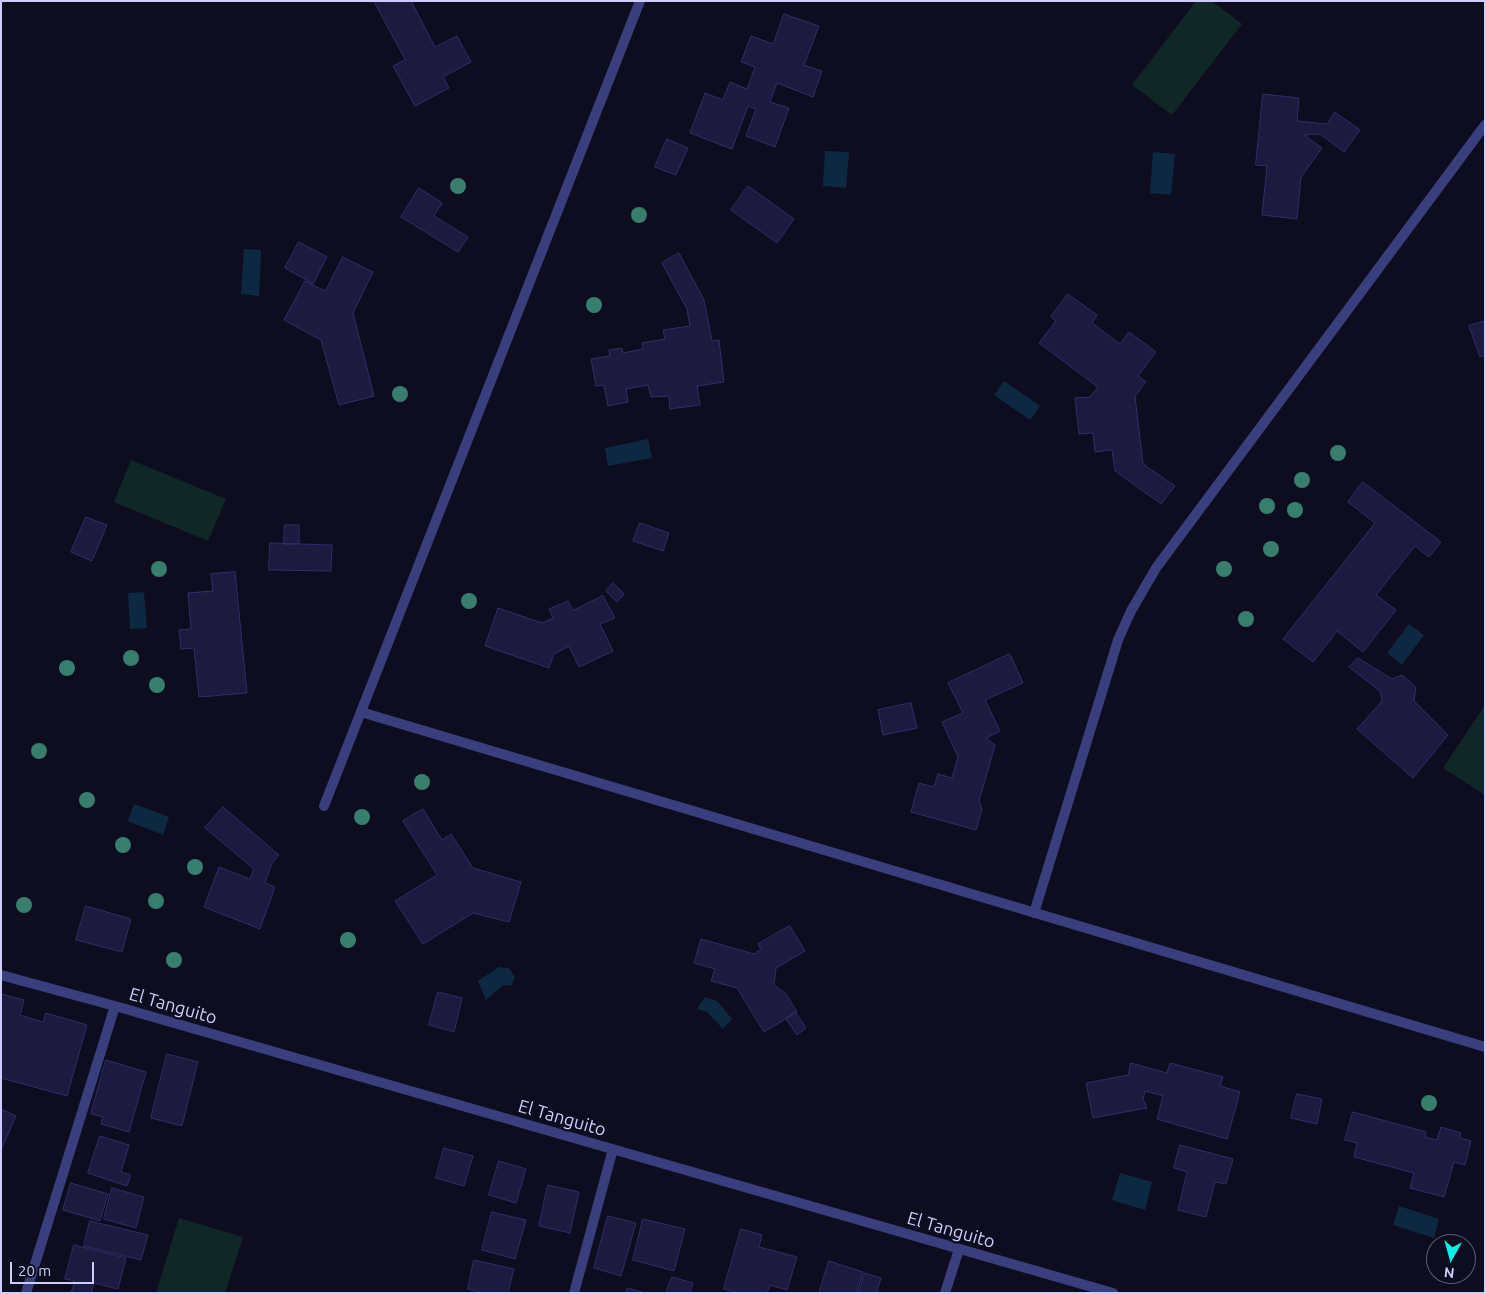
<!DOCTYPE html>
<html>
<head>
<meta charset="utf-8">
<style>
	body { margin:0 }
	#map { position:relative; width:1486px; height:1294px; overflow:hidden; background:#0e0d1f; font-family:Ubuntu,sans-serif }
	canvas { display:block }
	.frame { position:absolute; inset:0; border:2px solid #cccdfd; pointer-events:none }
	.north { position:absolute; left:1426px; top:1234px; width:50px; height:50px; box-sizing:border-box; background:#0e0d1f; border:1px solid #5a5a78; border-radius:50%; rotate:187deg; font-size:14px; font-weight:700; line-height:20px; text-align:center; color:#cccdfd }
	.north::after { content:''; display:block; margin:auto; width:18px; height:22px; background:#08eee8; clip-path:polygon(50% 0,100% 100%,50% 72%,0 100%) }
	.scale { position:absolute; left:10px; top:1262px; width:84px; height:22px; box-sizing:border-box; border:2px solid #cccdfd; border-top:0; padding-left:6px; font-size:15px; line-height:18px; white-space:nowrap; color:#cccdfd; -webkit-text-stroke:4px #0e0d1f; paint-order:stroke }
</style>
</head>
<body>
<div id="map">
<canvas width="1486" height="1294"></canvas>
<div class="frame"></div>
<div class="north">N</div>
<div class="scale">20 m</div>
</div>
<script>
const g = document.querySelector('canvas').getContext('2d');
g.lineJoin = 'round';
function paint(path, color) {
  g.fillStyle = color;
  g.fill(path, 'evenodd');
}
function strokePath(path, color, width, dash) {
  g.strokeStyle = color;
  g.lineWidth = width;
  g.lineCap = dash ? 'butt' : 'round';
  g.setLineDash(dash || []);
  g.stroke(path);
}
function label(font, color, halo, rows, align = 'center') {
  g.font = font + ' Ubuntu,sans-serif';
  g.lineWidth = 4.5;
  g.setLineDash([]);
  g.textBaseline = 'middle';
  g.strokeStyle = halo;
  g.fillStyle = color;
  for (const [text, x, y, turn = 0] of rows) {
    g.save();
    g.translate(x, y);
    g.rotate((+turn || 0) * Math.PI / 180);
    g.textAlign = isNaN(turn) ? turn : align;
    if (halo) g.strokeText(text, 0, 0);
    g.fillText(text, 0, 0);
    g.restore();
  }
}
paint(new Path2D(`
	M1196 1H1212L1242 24 1172 115 1132 85Z
	M131 460 226 499 208 541 114 502Z
	M1485 705V795L1443 768Z
	M179 1218 243 1237 225 1293H156Z`), '#102825');
paint(new Path2D(`
	M825 151 849 152 846 188 823 186Z
	M1153 152 1175 154 1171 195 1150 193Z
	M244 249 261 250 259 296 241 294Z
	M1004 381 1040 406 1030 420 994 395Z
	M648 439 652 458 608 466 605 448Z
	M144 592 147 628 130 629 128 593Z
	M1409 624 1424 635 1402 665 1387 653Z
	M134 804 169 817 163 835 128 821Z
	M499 967 509 968 515 977 511 986 503 985 486 1000 478 981Z
	M705 997 717 1001 732 1019 723 1029 707 1012 697 1009Z
	M1120 1173 1152 1182 1145 1210 1112 1200Z
	M1399 1206 1439 1219 1434 1238 1393 1225Z`), '#0d2942');
const building = new Path2D(`
	M374 1H411L435 47 457 36 471 62 443 77 449 88 415 106 393 66 405 60Z
	M784 14 819 26 804 65 822 71 813 97 777 83 770 102 789 108 775 147 746 136 756 109 748 106 732 149 690 133 705 93 723 100 730 82 747 89 755 67 741 62 751 36 773 44Z
	M1263 94 1299 98 1297 121 1327 124 1335 112 1360 130 1344 152 1320 134 1304 135 1322 148 1301 177 1297 219 1262 215 1267 166 1256 165Z
	M667 139 688 148 676 175 655 167Z
	M748 186 794 219 777 243 731 210Z
	M419 188 442 203 434 216 468 237 458 252 401 217Z
	M299 242 327 257 313 284 285 268Z
	M679 253 704 300 712 341 719 340 724 382 697 386 700 405 670 409 669 396 651 397 648 385 626 389 628 402 608 406 604 385 596 386 591 359 610 356 609 350 622 348 623 353 643 349 642 343 665 339 663 330 690 326 687 309 662 263Z
	M343 257 373 272 353 313 374 396 339 405 321 340 284 320 305 281 325 291Z
	M1068 294 1097 315 1092 323 1120 344 1129 332 1156 352 1138 376 1146 382 1135 396 1143 464 1175 486 1161 504 1115 471 1112 450 1095 452 1093 433 1079 434 1075 398 1090 397 1098 387 1039 343 1056 321 1051 317Z
	M1485 321V355L1480 357 1469 326Z
	M1363 482 1441 542 1429 557 1415 546 1376 595 1396 610 1363 652 1337 631 1313 662 1283 639 1375 523 1348 502Z
	M86 517 107 525 92 561 71 552Z
	M640 523 669 533 663 551 633 541Z
	M285 525H299V544H284Z
	M270 543 332 545 331 571 269 570Z
	M235 572 247 693 199 697 194 648 181 649 179 630 191 629 188 593 213 591 211 574Z
	M613 583 624 594 617 602 606 591Z
	M603 596 615 618 600 624 613 651 579 667 569 646 554 654 549 668 485 646 498 608 542 623 553 618 549 609 568 601 573 610Z
	M1010 654 1023 683 985 700 1000 731 986 738 995 745 979 801 982 809 976 830 911 812 919 783 934 787 938 774 952 778 958 757 942 722 963 713 948 683Z
	M1358 658 1392 679 1402 675 1416 687 1414 701 1448 735 1413 778 1357 729 1382 701 1380 691 1349 667Z
	M911 703 917 728 883 735 878 710Z
	M223 807 279 855 272 863 265 883 275 887 260 929 204 907 219 867 250 879 254 869 205 828Z
	M423 809 442 840 451 834 473 868 521 882 509 922 473 913 423 944 395 901 437 875 403 821Z
	M86 906 131 919 122 952 76 940Z
	M790 926 805 951 776 968 774 985 786 994 797 1012 764 1032 737 988 711 981 715 969 694 963 701 939 754 954 761 949 758 944Z
	M438 992 462 998 454 1032 429 1025Z
	M2 994 24 1000 20 1015 43 1022 46 1013 87 1025 67 1096 1 1078Z
	M795 1012 806 1028 797 1035 786 1019Z
	M167 1054 198 1062 182 1126 151 1118Z
	M106 1060 146 1072 129 1132 101 1124 103 1117 91 1114Z
	M1131 1063 1167 1073 1170 1063 1223 1077 1220 1086 1240 1092 1227 1139 1157 1119 1163 1096 1145 1091 1143 1099 1147 1108 1093 1118 1086 1083 1128 1075Z
	M1297 1094 1322 1099 1317 1124 1291 1118Z
	M1 1109 16 1116 1 1150Z
	M1353 1112 1426 1132 1425 1137 1437 1140 1441 1127 1461 1133 1460 1138 1471 1141 1465 1165 1454 1162 1444 1197 1410 1188 1414 1173 1354 1157 1357 1143 1345 1140Z
	M100 1136 129 1145 121 1172 131 1175 127 1186 88 1173Z
	M1180 1145 1233 1159 1226 1184 1215 1182 1206 1217 1178 1210 1187 1172 1174 1168Z
	M444 1148 473 1156 464 1186 436 1178Z
	M499 1161 526 1169 516 1203 489 1195Z
	M71 1183 108 1194 100 1221 63 1210Z
	M548 1185 579 1192 570 1233 539 1226Z
	M112 1188 144 1197 136 1228 104 1219Z
	M492 1212 526 1220 515 1259 482 1250Z
	M608 1216 636 1223 621 1276 594 1268Z
	M643 1219 685 1229 674 1271 633 1260Z
	M90 1221 148 1235 141 1260 84 1246Z
	M741 1229 762 1235 759 1247 797 1257 787 1290 770 1285 767 1293H739L724 1289Z
	M74 1245 126 1258 118 1289 94 1283 91 1293H71L75 1281 65 1279Z
	M474 1260 514 1269 508 1293H483L468 1289Z
	M829 1261 863 1272 857 1293H819Z
	M865 1273 881 1278 877 1291 881 1293H859Z
	M672 1277 693 1283 690 1293H666Z
	M628 1288 645 1293H626Z`);
paint(building, '#1d1a3f');
strokePath(building, '#312c6a', 1);
strokePath(new Path2D(`
	M361 712 1485 1047
	M324 806 640 1
	M1034 913 1118 640 1131 611 1156 568 1485 125
	M1 975 115 1006 1113 1293
	M26 1293 115 1006
	M574 1293 613 1149
	M945 1293 959 1249`), '#393f7c', 10);
g.fillStyle = '#387e6c';
for (const [x, y] of [
	[458,186],
	[639,215],
	[594,305],
	[400,394],
	[1338,453],
	[1302,480],
	[1267,506],
	[1295,510],
	[1271,549],
	[159,569],
	[1224,569],
	[469,601],
	[1246,619],
	[131,658],
	[67,668],
	[157,685],
	[39,751],
	[422,782],
	[87,800],
	[362,817],
	[123,845],
	[195,867],
	[156,901],
	[24,905],
	[348,940],
	[174,960],
	[1429,1103]
]) {
  g.beginPath();
  g.arc(x, y, 8, 0, 2 * Math.PI);
  g.fill();
}
label('18px', '#cccdfd', '#0e0d1f', [
	["El Tanguito",173,1006,16],
	["El Tanguito",562,1118,16],
	["El Tanguito",951,1230,16]
]);
</script>
</body>
</html>
